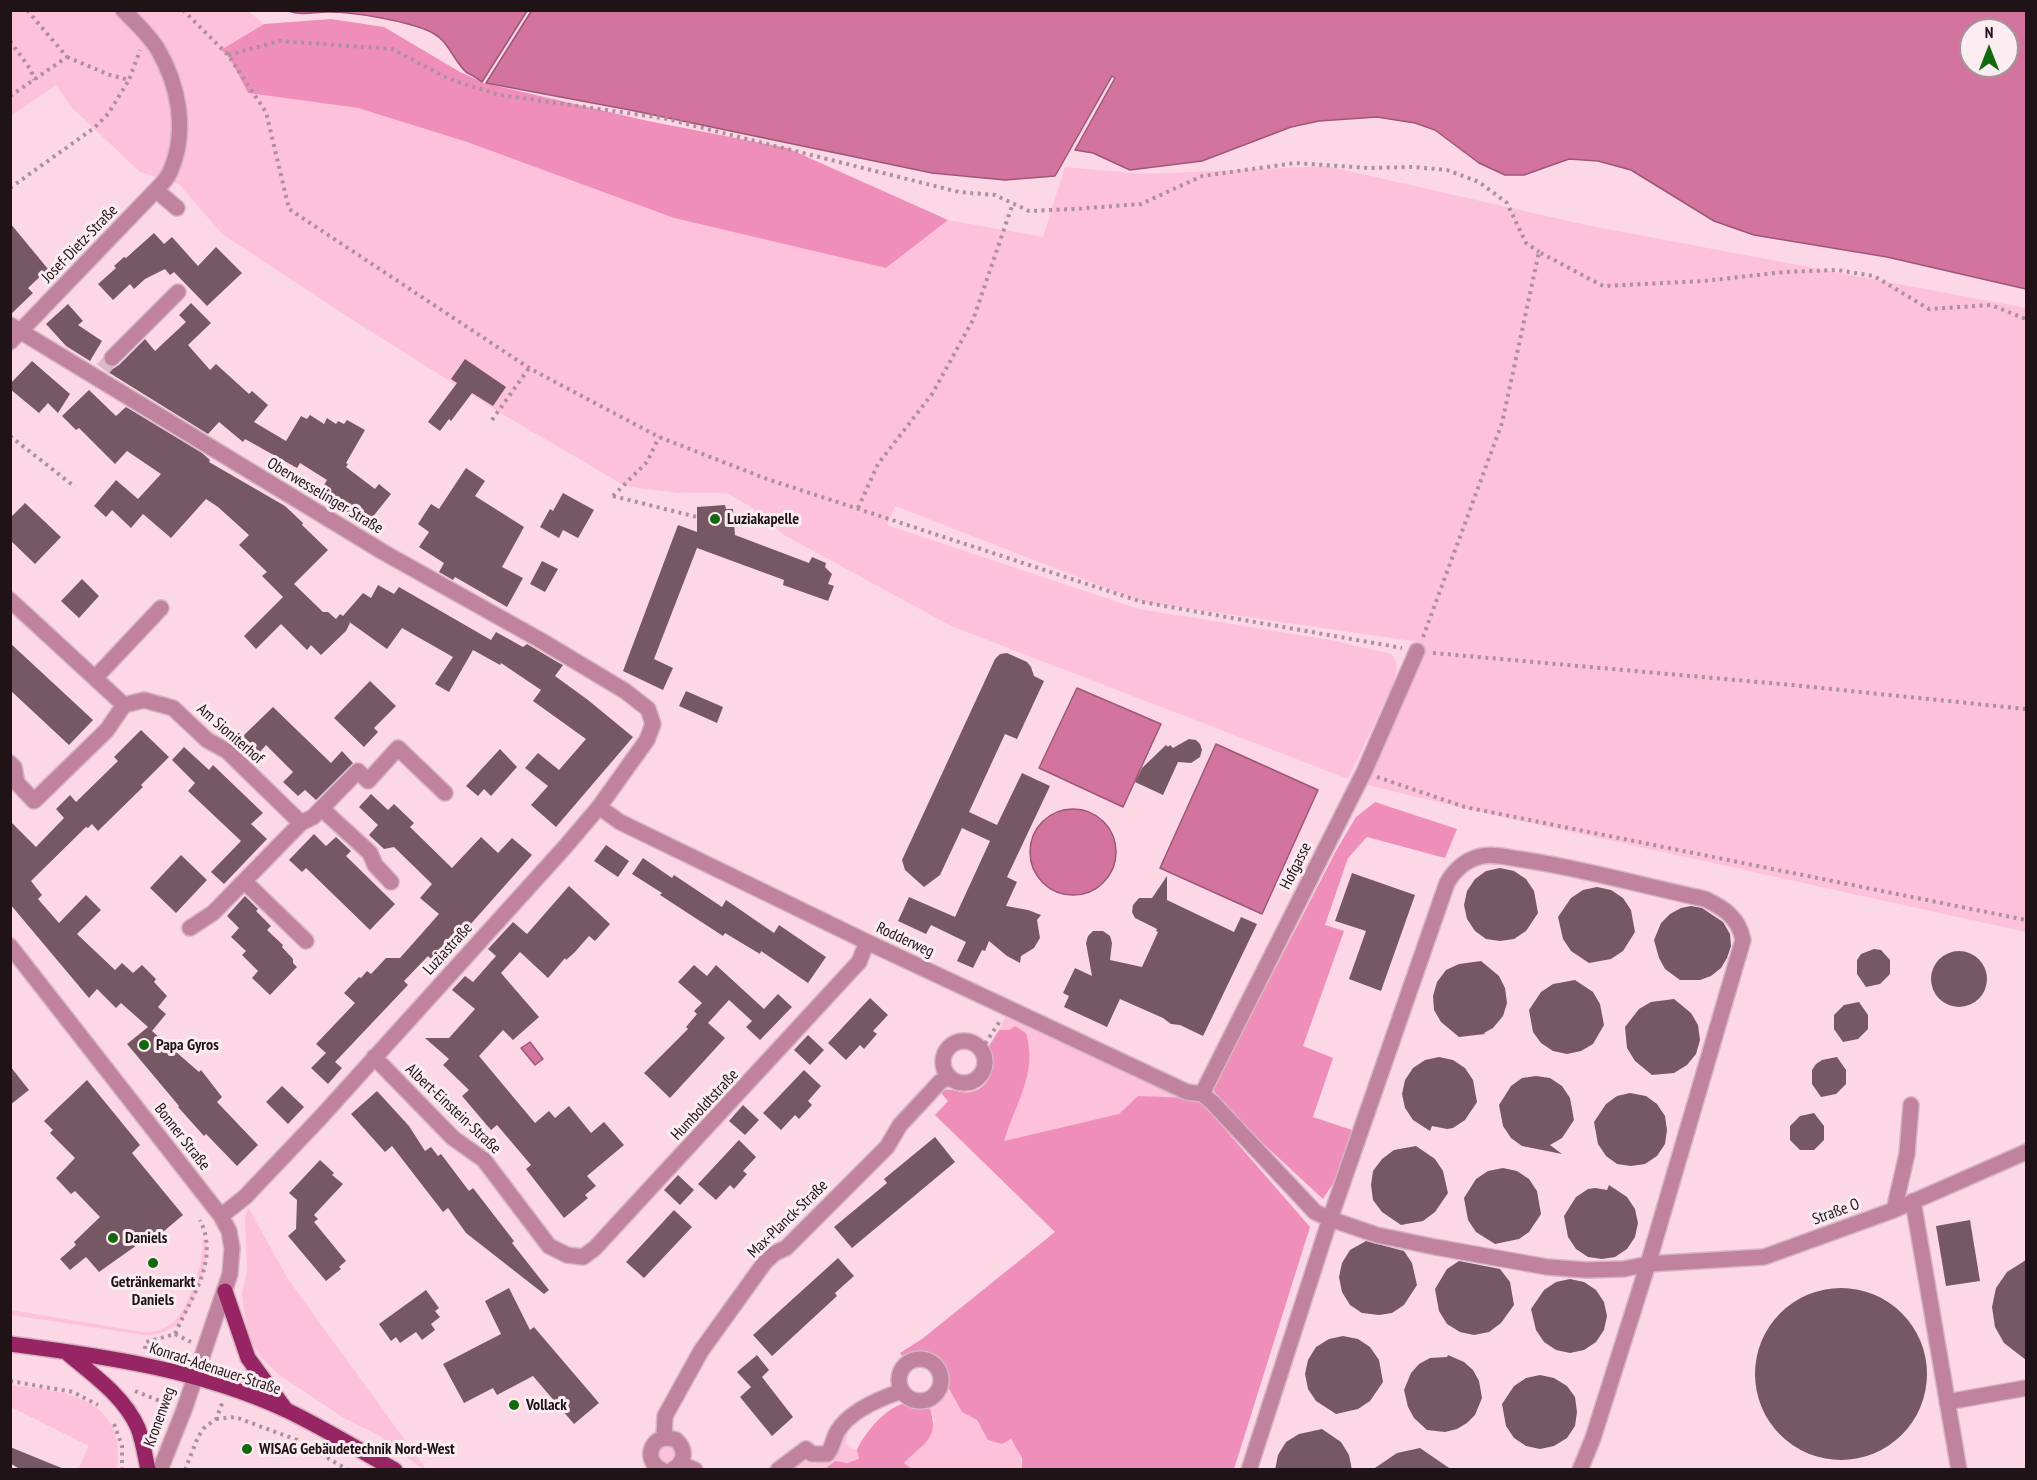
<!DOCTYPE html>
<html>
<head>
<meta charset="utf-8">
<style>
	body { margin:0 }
	#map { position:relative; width:2037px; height:1480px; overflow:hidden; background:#fcd8e6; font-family:"PT Sans Narrow",sans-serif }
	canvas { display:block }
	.frame { position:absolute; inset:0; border:12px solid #1f1318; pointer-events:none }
	.north { position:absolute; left:1959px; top:18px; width:60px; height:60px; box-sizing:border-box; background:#fbecf2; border:2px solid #a3959b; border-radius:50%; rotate:0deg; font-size:16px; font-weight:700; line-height:24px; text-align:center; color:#1f1318 }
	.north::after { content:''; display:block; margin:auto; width:21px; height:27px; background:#12680d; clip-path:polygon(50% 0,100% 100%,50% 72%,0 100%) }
</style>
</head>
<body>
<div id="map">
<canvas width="2037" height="1480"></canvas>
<div class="frame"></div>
<div class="north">N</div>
</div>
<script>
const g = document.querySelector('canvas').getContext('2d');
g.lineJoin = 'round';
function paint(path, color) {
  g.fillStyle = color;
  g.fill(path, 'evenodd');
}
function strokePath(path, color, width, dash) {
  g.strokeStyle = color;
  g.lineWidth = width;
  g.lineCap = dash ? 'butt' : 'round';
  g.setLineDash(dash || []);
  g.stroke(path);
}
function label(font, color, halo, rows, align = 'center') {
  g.font = font + ' "PT Sans Narrow",sans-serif';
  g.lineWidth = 6;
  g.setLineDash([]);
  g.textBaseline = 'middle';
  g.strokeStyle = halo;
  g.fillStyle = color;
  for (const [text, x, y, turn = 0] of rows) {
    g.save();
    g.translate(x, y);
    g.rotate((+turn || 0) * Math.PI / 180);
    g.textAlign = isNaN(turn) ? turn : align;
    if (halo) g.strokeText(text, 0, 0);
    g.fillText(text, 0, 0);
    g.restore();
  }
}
paint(new Path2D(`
	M11 11H248L264 24 222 50 228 55 248 93 358 108 467 142 674 218 886 268 948 220 1043 237 1065 167 1145 174 1327 166 1586 225 2026 308V932L1463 808 1363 784 1420 642 1142 602 895 506 887 525 1139 609 1331 640 1391 654C1399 663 1397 671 1394 682L1348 779 951 626 784 535 751 507 727 493H677L625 486 499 412 359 324 222 234 179 184 140 172 71 107 56 85 11 116Z
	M1005 1017 1185 1099 1139 1096 1120 1114 1003 1142 1027 1080 1026 1033 1015 1026 1009 1030H999Z
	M248 1207 288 1279 426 1469H422L380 1436 344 1418 278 1374 260 1356 249 1338 244 1311 242 1293 247 1272 245 1217Z
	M202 1238C205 1240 206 1241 207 1245 209 1262 193 1307 182 1320 173 1330 157 1336 144 1335L11 1315V1310L142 1332C173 1334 183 1313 192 1289 199 1271 204 1257 202 1238Z
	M10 1385C65 1391 127 1397 117 1469H78L89 1446 11 1407Z
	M948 1387 962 1412 977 1420 979 1426C1004 1436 1021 1439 1022 1469H912L904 1464 935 1421 929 1406C939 1401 944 1397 948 1387Z
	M848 1429 846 1443 850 1448 857 1450 860 1459 826 1468 825 1469 788 1470 806 1460 825 1457Z
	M672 1444 678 1455 671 1465 659 1461 657 1449 660 1445Z`), '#fec1da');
paint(new Path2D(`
	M331 19 384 27 460 72 484 83 648 121 787 148 948 220 886 268 674 218 467 142 358 108 248 93 228 55 221 50 264 24Z
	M1375 802 1457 829 1445 858 1367 837 1348 858 1325 925 1344 931 1303 1046 1333 1058 1313 1117 1352 1130 1339 1174 1323 1199 1230 1113 1219 1100 1213 1089 1337 849 1356 817Z
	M1015 1026 1026 1033C1038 1074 1015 1104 1004 1141L1119 1114 1138 1096 1190 1098 1204 1105 1310 1227 1234 1469H1022V1458L1011 1439 1002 1444 988 1440 977 1420 962 1412 948 1387V1376L941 1362 934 1355 926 1352H917L903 1357 900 1353 922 1339 1055 1232 935 1115 948 1101 940 1092C949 1085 960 1095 971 1092 993 1087 997 1063 989 1046L999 1030H1009Z
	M906 1403 915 1407 929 1406C941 1439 924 1442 904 1463L912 1469H825L835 1461 847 1463 859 1459 857 1450C864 1433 887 1406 906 1403Z`), '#f08eba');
const water = new Path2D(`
	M532 10 2026 11V289L1887 257 1754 235 1714 221 1631 170 1598 161 1569 159 1524 175H1505L1479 163 1435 130 1415 123 1377 117 1319 121 1291 127 1202 161 1130 170 1093 153 1075 150 1115 78 1112 76 1055 176 1005 180 932 173 630 110 486 83ZM1971 30H2007V66H1971Z
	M288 11H527L482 82C477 78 471 75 466 72 454 61 448 41 433 33 409 21 355 12 328 12 312 12 303 16 288 11Z
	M1077 688 1161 724 1123 807 1039 768Z
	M1216 744 1318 790 1262 914 1160 868Z
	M1030 852a43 43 0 1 1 86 0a43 43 0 1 1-86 0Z
	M530 1042 543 1059 535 1065 521 1048Z`);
paint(water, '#d3749f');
strokePath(water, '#9d5776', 1.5);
paint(new Path2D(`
	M10 223 48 269 28 288 33 293 10 315Z
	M154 233 164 244 172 237 198 266 216 247 242 273 207 306 174 272 170 275 165 269 145 279 134 289 130 284 113 300 98 284 116 268 114 266 124 257 126 258Z
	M191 303 211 323 188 345 210 370 216 364 249 394 252 391 268 405 254 422 286 441 301 416 307 419 310 415 324 424 327 418 336 424 338 421 344 424 347 420 365 430 346 463 348 464 346 467 375 489 379 484 391 494 371 519 368 516 363 522 318 495 327 480 300 463 297 468 245 439 243 442 219 422 208 434 108 372 119 365 145 339 155 351 186 322 179 315Z
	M68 304 83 321 78 325 102 341 90 361 66 346 46 324Z
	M465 359 506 387 493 406 472 393 451 421 449 419 440 431 428 422 457 383 451 379Z
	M32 361 70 394 58 413 48 403 39 413 10 389V384Z
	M89 390 116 416 126 407 202 453 210 460 209 462 285 506 303 523 302 525 328 550 294 584 323 612H328L336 619 340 614 343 616 363 593 371 598 378 585 394 594 399 587 491 640 496 632 523 647 527 644 559 663 563 665 555 676 588 700 633 737 556 827 531 805 548 786 525 768 538 753 559 770 586 739 533 701 541 690 501 663 500 665 473 650 449 692 435 684 453 657 402 628 387 649 348 621 350 623 346 631 321 655 311 645 307 650 281 624 256 649 244 636 283 597 262 576 267 572 239 545 249 535 218 507 206 499 171 538 143 514 131 528 112 510 106 517 94 506 116 480 138 499 161 474 127 451 115 464 79 428 76 430 62 416Z
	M466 468 485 481 475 496 524 527 502 567 523 578 507 607 455 577 453 580 439 572 444 563 419 547 429 532 418 524 431 504 439 509Z
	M563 493 594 510 578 538 563 530 559 538 540 527 550 509 553 511Z
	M25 503 61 537 35 564 10 540V518Z
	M725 505 726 509H733L735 535 809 563 812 557 826 563 825 567 832 574 828 584 834 586 828 601 783 585 784 580 697 548 654 659 673 668 663 690 623 671 678 525 697 532V507Z
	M542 561 558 569 545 592 530 584Z
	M82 579 99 596 79 618 61 601Z
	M10 643 93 720 69 745 10 690Z
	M1007 653 1027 662 1031 667 1034 676 1044 681 1017 739 1005 734 969 812 997 825 1022 773 1050 786 1007 877 1017 882 1006 906 1028 910 1041 915 1037 920 1040 938 1034 948 1021 956 1020 963 1007 956 989 941 985 951 982 950 973 968 957 961 966 942 931 925 926 934 898 921 909 897 955 917 990 841 962 828 940 875 924 887 905 870 902 860 995 659 1000 654Z
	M370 681 396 706 374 728 378 732 364 747 334 718Z
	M686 691 723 707 717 723 679 706Z
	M273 707 331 763 342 751 353 763 316 800 305 790 298 796 283 782 293 772 266 745 259 753 243 736Z
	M141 730 169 757 141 785 143 787 98 831 92 824 88 828 86 827 31 881 42 895 38 899 59 923 86 895 101 910 77 934 115 970 122 963 133 973 142 965 156 979 154 982 167 996 158 1007 166 1014 152 1031 199 1072 201 1070 222 1097 217 1102 258 1145 237 1166 206 1134 204 1136 178 1107 179 1106 127 1044 148 1027 121 1003 116 1008 97 989 89 998 10 904V821L36 847 64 818 56 809 70 795 76 802 118 761 114 757Z
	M1189 739 1196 740 1200 744 1202 750 1200 757 1191 763 1178 762 1163 795 1135 782 1142 768 1166 745 1168 747 1170 745 1173 748Z
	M184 747 209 770 213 765 263 813 251 824 267 839 224 884 211 872 241 841 188 791 195 783 172 760Z
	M500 749 517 767 491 796 484 789 478 796 466 786Z
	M371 794 388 810 394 804 414 823 410 827 452 868 481 837 498 853 512 838 532 855 461 935 458 932 432 960 428 956 404 981 408 985 335 1062 342 1068 328 1084 311 1068 326 1053 316 1044 355 1003 344 993 359 977 361 978 367 971 371 974 386 958H400L439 914 420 898 432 884 394 847 384 849 369 835 378 825 359 807Z
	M314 834 326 846 336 837 351 851 346 856 395 904 370 930 306 868 302 872 289 860Z
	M606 845 629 861 618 877 594 861Z
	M181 855 207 880 176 913 150 888Z
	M643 858 672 878 674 875 722 907 726 900 774 933 779 925 826 957 808 983 761 951 760 954 725 933 723 936 660 895 662 893 632 874Z
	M1500 868 1514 871 1526 879 1534 891 1538 913 1526 931 1514 939 1500 941 1486 939 1475 931 1467 919 1464 905 1467 891 1475 879 1486 871Z
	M1352 873 1415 895 1381 991 1349 979 1366 931 1335 921Z
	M1167 876V900L1234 932 1241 917 1257 924 1203 1036 1180 1025 1171 1024 1163 1018 1120 999 1107 1027 1064 1007 1069 996 1063 993 1075 968 1092 976 1086 943 1088 936 1093 931H1103L1110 936 1112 943 1110 960 1142 967 1158 932 1156 931 1157 929 1135 918 1132 912 1133 905 1139 898H1152Z
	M569 886 610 924 595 941 589 936 574 953 566 960 565 958 548 978 520 952 501 973 539 1017 513 1040 503 1030 479 1056 535 1123 549 1111 555 1118 569 1106 591 1133 604 1122 624 1145 587 1176 596 1186 585 1195 588 1198 564 1218 526 1169 531 1165 497 1125 491 1130 462 1096 469 1090 443 1065 449 1059 425 1038H449L475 1009 452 990 465 976 473 982 496 956 488 949 513 922 527 934Z
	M1597 887 1611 890 1623 898 1631 910 1635 932 1623 951 1611 959 1589 963 1571 951 1563 939 1558 917 1571 898 1583 890Z
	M245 896 258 909 256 911 271 926 267 930 283 945 282 947 293 959V963L297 967 270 995 252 978 258 971 242 955 246 951 231 937 239 928 227 916Z
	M1691 906 1702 908 1723 922 1730 934 1731 946 1727 958 1721 968 1711 976 1700 980H1680L1665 969 1659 958 1654 940 1661 923 1670 914 1681 908Z
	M1874 949 1881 950 1890 960V974L1880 984 1866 987 1857 974V960L1861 954Z
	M1931 979a28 28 0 1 1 56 0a28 28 0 1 1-56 0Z
	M1481 961 1499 976 1505 988 1507 1003 1503 1016 1493 1028 1484 1033 1485 1034 1459 1037 1441 1022 1434 1010 1433 996 1437 982 1446 970 1459 964Z
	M694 965 707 976 716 965 764 1009 778 994 792 1007 760 1040 746 1027 752 1021 729 1000 708 1023 725 1038 670 1098 644 1073 688 1029 686 1027 697 1014 694 1011 702 1003 678 982Z
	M1575 980 1593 992 1600 1004 1604 1025 1593 1044 1581 1051 1567 1054 1553 1051 1541 1043 1533 1032 1529 1010 1541 992 1553 984Z
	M870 998 888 1015 873 1031 877 1034 864 1049 860 1045 846 1060 828 1043Z
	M1674 999 1691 1013 1698 1025 1700 1040 1696 1054 1687 1065 1674 1073 1652 1075 1635 1061 1627 1048 1625 1027 1639 1009 1651 1002Z
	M1859 1002 1868 1015V1029L1858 1039 1843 1042 1834 1029V1015L1844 1005Z
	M808 1035 824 1050 810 1065 794 1050Z
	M1439 1057 1453 1060 1465 1068 1473 1080 1477 1102 1465 1120 1453 1128 1447 1129 1432 1126 1430 1131 1413 1120 1405 1108 1402 1094 1405 1080 1413 1068 1425 1060Z
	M1837 1057 1846 1070V1084L1836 1094 1821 1097 1812 1084V1070L1816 1064 1822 1060Z
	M10 1066 29 1090 10 1105Z
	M804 1070 821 1086 808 1101 812 1105 799 1119 795 1115 781 1130 763 1113Z
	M1536 1076 1550 1078 1562 1086 1570 1098 1574 1120 1562 1138 1550 1145 1562 1154 1522 1146 1511 1138 1503 1126 1499 1105 1511 1086 1522 1078Z
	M87 1080 140 1145 132 1153 183 1215 157 1237 154 1233 99 1272 86 1257 70 1270 60 1259 76 1245 74 1242 100 1217 75 1191 71 1194 56 1178 75 1158 50 1133 53 1130 44 1121Z
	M282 1086 304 1107 288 1124 266 1102Z
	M377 1091 409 1126 425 1151 431 1147 438 1156 441 1154 469 1191 473 1188 514 1241 512 1243 549 1290 544 1294 466 1233 448 1208 443 1212 392 1146 385 1152 351 1114Z
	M1630 1093 1646 1096 1657 1104 1665 1116 1667 1130 1665 1144 1657 1156 1645 1164 1631 1166 1617 1164 1606 1156 1598 1144 1594 1122 1606 1104 1617 1096Z
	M743 1105 759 1120 745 1135 729 1121Z
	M1814 1113 1824 1126V1140L1814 1150H1800L1790 1140V1126L1800 1116Z
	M935 1137 955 1162 852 1248 834 1227 887 1183 884 1179Z
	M739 1140 756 1157 743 1171 747 1174 734 1189 730 1185 716 1200 698 1184Z
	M1416 1146 1435 1159 1443 1171 1448 1193 1435 1212 1423 1221 1401 1225 1382 1212 1373 1200 1371 1185 1373 1171 1382 1159 1394 1150Z
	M320 1160 334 1173 332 1175 343 1184 314 1215 318 1219 314 1222 346 1261 339 1267 341 1269 326 1281 288 1236 296 1229 297 1200 289 1193Z
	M1503 1168 1517 1171 1529 1179 1537 1191 1541 1214 1529 1232 1519 1239 1495 1244 1476 1232 1468 1220 1464 1198 1476 1179 1488 1171Z
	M678 1175 694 1190 680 1205 664 1190Z
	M1609 1185 1627 1197 1635 1209 1638 1223 1635 1237 1627 1249 1615 1257 1602 1259 1588 1257 1576 1249 1568 1237 1564 1216 1576 1197 1588 1189 1595 1188 1607 1190Z
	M674 1210 692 1227 644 1278 626 1262Z
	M1970 1220 1980 1281 1946 1286 1936 1226Z
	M1366 1241 1404 1251 1412 1263 1417 1285 1404 1305 1392 1313 1379 1315 1362 1313 1350 1305 1342 1292 1339 1277 1342 1263 1350 1250Z
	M838 1258 854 1276 835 1293 837 1296 772 1356 753 1335Z
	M2026 1260V1360L2004 1343 1995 1327 1992 1307 1996 1288 2007 1272Z
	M1459 1261 1500 1269 1510 1282 1514 1305 1501 1323 1489 1332 1474 1335 1460 1332 1447 1324 1439 1311 1435 1289 1447 1269Z
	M1570 1279 1584 1282 1596 1290 1604 1302 1607 1316 1604 1330 1596 1342 1584 1350 1570 1353 1556 1350 1544 1342 1536 1330 1531 1309 1544 1290 1556 1282Z
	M1755 1374a86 86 0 1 1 172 0a86 86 0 1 1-172 0Z
	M509 1288 530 1330 534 1327 599 1403 574 1424 533 1376 497 1395 493 1388 464 1403 443 1364 501 1334 485 1301Z
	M426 1290 439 1308 435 1311 440 1317 431 1324 435 1330 422 1340 416 1332 400 1343 396 1337 391 1341 379 1324Z
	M1343 1336 1358 1339 1370 1347 1379 1360 1383 1382 1370 1401 1358 1409 1336 1414 1316 1401 1308 1389 1305 1374 1308 1360 1316 1347 1329 1339Z
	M757 1355 769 1370 762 1377 793 1417 772 1436 740 1397 751 1387 737 1372Z
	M1448 1355 1464 1362 1473 1370 1479 1381 1482 1398 1475 1415 1467 1423 1457 1429 1445 1432 1427 1430 1414 1418 1408 1407 1404 1390 1411 1373 1419 1364 1430 1358 1447 1357Z
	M1540 1375 1554 1378 1567 1386 1575 1397 1577 1412 1575 1426 1567 1438 1554 1446 1540 1449 1526 1446 1514 1438 1506 1426 1502 1404 1514 1386 1526 1378Z
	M1322 1429 1341 1442 1349 1455 1352 1470H1275L1278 1455 1286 1442 1299 1434Z
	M10 1447 64 1469V1470H21L10 1463Z
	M1420 1448 1452 1470H1372L1397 1453Z`), '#765864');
strokePath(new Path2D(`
	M103 369 112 358`), '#dbbac7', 15, [15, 8]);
const minor = new Path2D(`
	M123 10C135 22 148 34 157 48 179 85 188 132 170 172 167 179 161 185 156 190
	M10 325 383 552 540 640 625 691 648 709 653 724 647 740 599 807 565 847 321 1117 245 1197 221 1216
	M10 342 156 190 177 208
	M112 358 178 292
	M10 600 124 705 144 700 173 708 207 740 227 751 301 823 213 913 190 928
	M95 678 161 608
	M10 763 14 767 17 783 34 801 107 730 124 705
	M599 807 620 822 867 942 1187 1092 1202 1094 1212 1102 1315 1212 1330 1219 1377 1235 1435 1247 1547 1267 1586 1270 1624 1269 1648 1264 1764 1257 1894 1210 2026 1152
	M322 809 370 853 375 865 391 882
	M301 823 313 817 358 771 368 781 398 748 445 793
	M245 882 306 941
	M10 946 221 1216 229 1231 232 1248 230 1274 184 1410 160 1470
	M943 1062a21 21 0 1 1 42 0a21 21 0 1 1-42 0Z
	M374 1057 453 1138 484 1160 549 1246 567 1255 583 1257 595 1248 859 962 867 942
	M1202 1094 1364 772 1417 651
	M1913 1201 1959 1470
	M1894 1210 1907 1154 1911 1105
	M899 1380a21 21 0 1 1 42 0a21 21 0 1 1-42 0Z
	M1947 1402 2026 1388
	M664 1437 665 1416 701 1351 765 1262 775 1253 786 1248 887 1147 900 1125 940 1082 948 1077
	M681 1464 695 1470
	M662 1470C640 1460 653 1430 676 1440 687 1450 685 1463 672 1470
	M778 1470 806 1449 812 1454H827C833 1447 833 1439 837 1432 849 1411 881 1398 902 1391
	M1249 1470 1330 1219 1447 883C1454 871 1464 861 1478 857 1491 853 1506 857 1519 859 1582 868 1643 886 1705 899 1724 908 1739 918 1743 940L1648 1264 1593 1438 1580 1470`);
const major = new Path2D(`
	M225 1291 248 1358 286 1410
	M10 1344C104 1356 200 1370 286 1410 324 1428 359 1450 395 1470
	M67 1353C93 1375 124 1396 138 1428 143 1441 145 1456 148 1470`);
strokePath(minor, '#d4b5c1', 18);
strokePath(major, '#d4b5c1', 18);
strokePath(new Path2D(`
	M183 10 228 55 266 112 289 209 529 368 659 437 767 479 1142 602 1402 648
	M10 41 31 70 34 80
	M228 55 280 41 392 49 449 79 500 95 663 118 959 192 995 195 1029 211 1074 209 1141 204 1202 176 1295 163 1369 168 1414 167 1447 170 1479 182 1507 203 1526 243 1539 252
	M67 57 110 75 129 80 140 50
	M10 96 67 57 27 10
	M10 188 94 128 108 114 129 80
	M492 420 529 368
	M10 436 75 487
	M613 496 697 517
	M613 496 647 462 659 437
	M858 508 878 464 932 394 973 320 1013 203
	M1423 637 1502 423 1539 252 1603 286 1704 281 1784 272 1837 270 1874 276 1929 309 1991 305 2026 319
	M1433 653 1792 685 2026 709
	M1377 777 1465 807 2026 920
	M981 1050 1000 1021
	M175 1334 191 1342
	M145 1349 146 1342 175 1334C191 1297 220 1261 200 1220
	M10 1381 73 1392 98 1405
	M135 1391 170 1405
	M216 1419 235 1417 297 1440 348 1470
	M114 1424 122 1446V1470
	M185 1470 198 1437 204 1428 216 1419 223 1401`), '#ac919c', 4, [3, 4.5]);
strokePath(minor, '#c1829d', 15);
strokePath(major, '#972563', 15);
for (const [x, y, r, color] of [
	[715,519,6,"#12680d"],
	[144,1045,6,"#12680d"],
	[113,1238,6,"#12680d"],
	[153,1263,6,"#12680d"],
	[514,1405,6,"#12680d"],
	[247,1449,6,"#12680d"]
]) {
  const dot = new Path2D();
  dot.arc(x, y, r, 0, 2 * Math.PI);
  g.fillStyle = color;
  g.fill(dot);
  strokePath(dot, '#fbecf2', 2);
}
label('16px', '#1f1318', '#fbecf2', [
	["Josef-Dietz-Straße",80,244,-46],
	["Oberwesselinger Straße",325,496,31],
	["Am Sioniterhof",230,734,41],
	["Hofgasse",1296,866,-63],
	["Rodderweg",905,940,25],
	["Luziastraße",448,949,-48],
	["Humboldtstraße",705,1105,-47],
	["Albert-Einstein-Straße",453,1109,43],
	["Bonner Straße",182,1137,52],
	["Straße O",1836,1212,-20],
	["Max-Planck-Straße",788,1219,-44],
	["Konrad-Adenauer-Straße",215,1369,18],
	["Kronenweg",160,1417,-70]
]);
label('bold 16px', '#1f1318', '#fbecf2', [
	["Luziakapelle",727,519],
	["Papa Gyros",156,1045],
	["Daniels",125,1238],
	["Getränkemarkt",153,1282,"center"],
	["Daniels",153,1300,"center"],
	["Vollack",526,1405],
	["WISAG Gebäudetechnik Nord-West",259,1449]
], 'left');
</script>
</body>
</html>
